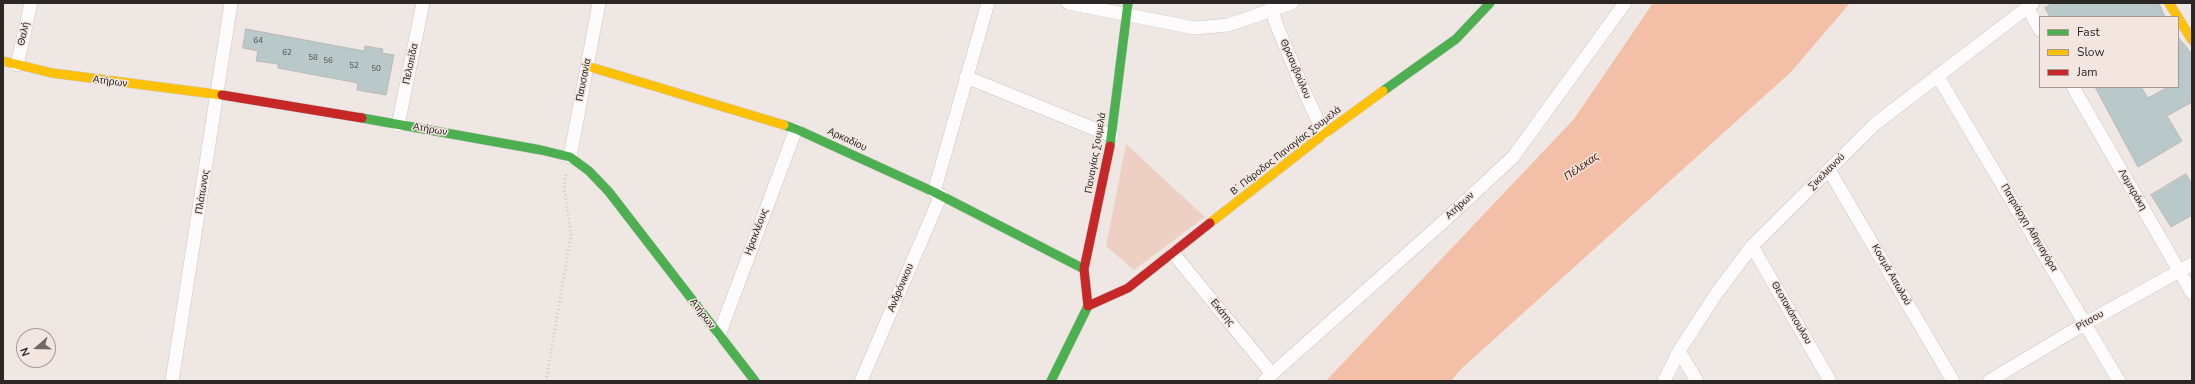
<!DOCTYPE html>
<html>
<head>
<meta charset="utf-8">
<style>
	body { margin:0 }
	#map { position:relative; width:2195px; height:384px; overflow:hidden; background:#efe7e4; font-family:"Nunito Sans",sans-serif }
	canvas { display:block }
	.frame { position:absolute; inset:0; border:4px solid #2b2724; pointer-events:none }
	.legend { position:absolute; left:2039px; top:16px; width:140px; height:72px; box-sizing:border-box; background:#f3e6e0; border:1px solid #a39a95; margin:0; padding:5px 7px; list-style:none; font-size:12px; color:#2b2724 }
	.legend li { display:flex; align-items:center; gap:8px; height:20px }
	.legend b { width:20px; border:1px solid #a39a95 }
	.north { position:absolute; left:16px; top:328px; width:40px; height:40px; box-sizing:border-box; background:#f3e6e0; border:1px solid #a39a95; border-radius:50%; rotate:250deg; font-size:11px; font-weight:700; line-height:16px; text-align:center; color:#2b2724 }
	.north::after { content:''; display:block; margin:auto; width:14px; height:18px; background:#706a67; clip-path:polygon(50% 0,100% 100%,50% 72%,0 100%) }
</style>
</head>
<body>
<div id="map">
<canvas width="2195" height="384"></canvas>
<div class="frame"></div>
<ul class="legend">
<li><b style="height:5px;background:#4caf50"></b>Fast</li>
<li><b style="height:5px;background:#ffc107"></b>Slow</li>
<li><b style="height:5px;background:#c62828"></b>Jam</li>
</ul>
<div class="north">N</div>
</div>
<script>
const g = document.querySelector('canvas').getContext('2d');
g.lineJoin = 'round';
function paint(path, color) {
  g.fillStyle = color;
  g.fill(path, 'evenodd');
}
function strokePath(path, color, width, dash) {
  g.strokeStyle = color;
  g.lineWidth = width;
  g.lineCap = dash ? 'butt' : 'round';
  g.setLineDash(dash || []);
  g.stroke(path);
}
function label(font, color, halo, rows, align = 'center') {
  g.font = font + ' "Nunito Sans",sans-serif';
  g.lineWidth = 3;
  g.setLineDash([]);
  g.textBaseline = 'middle';
  g.strokeStyle = halo;
  g.fillStyle = color;
  for (const [text, x, y, turn = 0] of rows) {
    g.save();
    g.translate(x, y);
    g.rotate((+turn || 0) * Math.PI / 180);
    g.textAlign = isNaN(turn) ? turn : align;
    if (halo) g.strokeText(text, 0, 0);
    g.fillText(text, 0, 0);
    g.restore();
  }
}
paint(new Path2D(`
	M1126 144 1205 217 1134 270 1106 246Z`), '#edd0c3');
paint(new Path2D(`
	M1653 3H1850L1791 72 1461 369 1451 381H1326L1574 119Z`), '#f3bfa6');
const building = new Path2D(`
	M2053 3H2159L2165 17H2050L2045 8Z
	M246 29 364 51 365 46 383 49 382 53 394 55 386 95 357 90 358 83 278 68V64L256 61 258 51 243 48Z
	M2178 37 2192 54V102L2167 116 2182 141 2138 167 2095 87H2141L2148 98 2168 87H2178Z
	M2186 174 2192 184V215L2171 227 2151 195Z`);
paint(building, '#b9c8c8');
strokePath(building, '#bab9b8', 1);
const street = new Path2D(`
	M1068 3 1195 28 1228 25 1292 3
	M1271 3 1275 21 1301 84 1324 134
	M2027 7 2040 30
	M17 65 31 3
	M1937 75 2119 381
	M966 77 1112 136
	M2073 87 2192 293
	M398 125 423 3
	M570 157 599 3
	M1829 170 1953 381
	M934 192 988 3
	M1752 246 1830 381
	M1173 253 1272 374
	M719 335 796 129
	M1679 351 1697 381
	M172 381 231 3
	M861 381 941 195
	M1264 381 1442 223 1513 157 1625 3
	M1664 381 1679 351 1716 294 1752 246 1875 124 2033 3
	M1989 381 2086 323 2192 264`);
const fast = new Path2D(`
	M1383 91 1456 39 1490 3
	M362 118 541 150 570 157 589 171 609 192 755 381
	M784 125 796 129 934 192 1084 269
	M1110 146 1128 3
	M1051 381 1088 306`);
const slow = new Path2D(`
	M2169 3 2192 40
	M3 61 52 73 222 95
	M587 66 784 125
	M1210 223 1324 134 1383 91`);
const jam = new Path2D(`
	M222 95 362 118
	M1088 306 1128 288 1210 223
	M1088 306 1084 269 1110 146`);
strokePath(street, '#cbc5c2', 14);
strokePath(fast, '#cbc5c2', 10);
strokePath(slow, '#cbc5c2', 10);
strokePath(jam, '#cbc5c2', 10);
strokePath(new Path2D(`
	M546 381 571 235 564 186 566 174`), '#c9c7c5', 2.5, [1, 3]);
strokePath(street, '#fdfbfb', 13);
strokePath(fast, '#4caf50', 9);
strokePath(slow, '#ffc107', 9);
strokePath(jam, '#c62828', 9);
label('8px', '#4e4f4d', null, [
	["64",258,41],
	["62",287,53],
	["58",313,58],
	["56",328,61],
	["52",354,66],
	["50",376,69]
]);
label('10px', '#2b2724', '#f3e6e0', [
	["Θαλή",24,34,-77],
	["Πελοπίδα",411,64,-78],
	["Θρασυβούλου",1295,69,67],
	["Παυσανία",584,80,-79],
	["Ατήρων",110,82,8],
	["Ατήρων",430,130,10],
	["Αρκαδίου",847,140,25],
	["Β΄ Πάροδος Παναγίας Σουμελά",1286,151,-38],
	["Παναγίας Σουμελά",1096,153,-80],
	["Σικελιανού",1827,172,-45],
	["Λαμπράκη",2132,190,60],
	["Πλάτωνος",203,192,-81],
	["Ατήρων",1460,206,-43],
	["Πατριάρχη Αθηναγόρα",2029,228,59],
	["Ηρακλέους",757,232,-69],
	["Κοσμά Αιτωλού",1891,275,60],
	["Ανδρόνικου",901,288,-67],
	["Εκάτης",1222,313,51],
	["Θεοτοκόπουλου",1791,313,60],
	["Ατήρων",702,314,53],
	["Ρίτσου",2090,321,-30]
]);
label('italic 11px', '#461b02', '#f3e6e0', [
	["Πέλεκας",1582,167,-35]
]);
</script>
</body>
</html>
